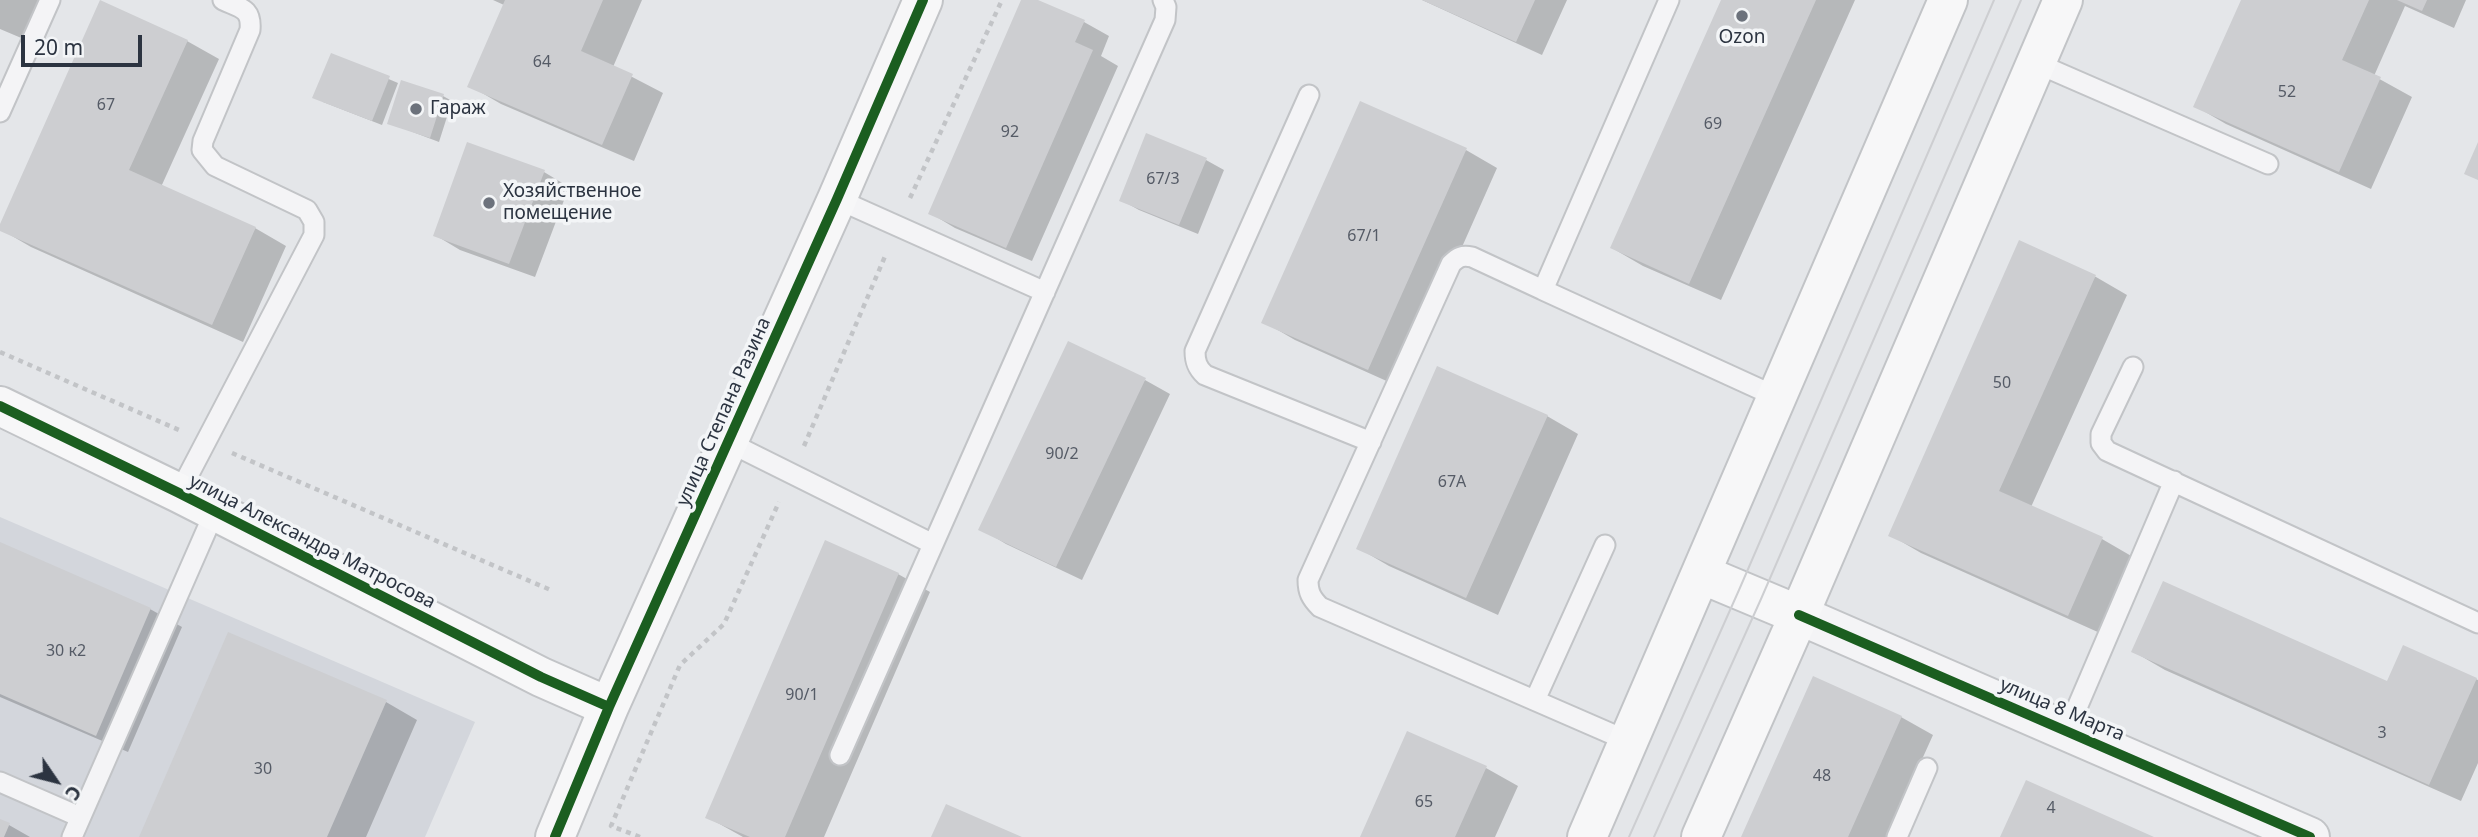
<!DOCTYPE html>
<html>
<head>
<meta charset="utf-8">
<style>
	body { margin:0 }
	#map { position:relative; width:2478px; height:837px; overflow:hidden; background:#e4e6e9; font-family:"Noto Sans",sans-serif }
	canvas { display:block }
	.north { position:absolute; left:21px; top:746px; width:70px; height:70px; -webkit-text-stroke:5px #f3f5f7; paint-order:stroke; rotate:125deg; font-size:19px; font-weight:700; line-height:28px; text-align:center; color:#2c3441 }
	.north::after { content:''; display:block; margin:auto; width:24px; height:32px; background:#2c3441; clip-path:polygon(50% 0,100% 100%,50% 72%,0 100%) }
	.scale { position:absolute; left:21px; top:35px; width:121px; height:32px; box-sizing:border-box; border:4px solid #2c3441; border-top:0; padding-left:9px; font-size:21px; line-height:24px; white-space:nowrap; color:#2c3441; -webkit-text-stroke:5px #f3f5f7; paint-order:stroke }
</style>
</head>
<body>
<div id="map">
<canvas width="2478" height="837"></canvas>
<div class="north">С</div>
<div class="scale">20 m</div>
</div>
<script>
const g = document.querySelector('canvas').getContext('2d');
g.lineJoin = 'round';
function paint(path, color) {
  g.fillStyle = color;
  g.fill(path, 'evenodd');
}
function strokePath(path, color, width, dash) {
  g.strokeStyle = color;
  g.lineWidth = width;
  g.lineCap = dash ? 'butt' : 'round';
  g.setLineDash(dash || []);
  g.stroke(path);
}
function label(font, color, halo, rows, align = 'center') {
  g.font = font + ' "Noto Sans",sans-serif';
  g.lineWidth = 7;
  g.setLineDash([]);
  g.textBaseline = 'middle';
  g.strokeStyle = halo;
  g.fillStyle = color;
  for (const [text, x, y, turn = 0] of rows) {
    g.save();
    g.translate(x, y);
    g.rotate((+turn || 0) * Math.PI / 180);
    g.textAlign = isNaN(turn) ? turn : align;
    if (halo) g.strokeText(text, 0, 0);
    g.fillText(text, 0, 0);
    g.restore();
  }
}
paint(new Path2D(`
	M0 517 475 722 425 837H0Z`), '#d3d6dc');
paint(new Path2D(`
	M0 0H44L26 40 0 29Z
	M493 0H642L613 67 663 93 634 161 501 104 470 86 504 5Z
	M1023 0H1034L1084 22 1109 36 1101 56 1118 66 1032 261 955 228 930 213Z
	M1422 0H1567L1542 55Z
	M1722 0H1855L1721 300 1643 266 1612 248Z
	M2242 0H2466L2454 28 2405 6 2374 76 2412 97 2371 189 2226 124 2195 106Z
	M187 41 219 59 161 187 255 228 286 246 243 342 31 247 0 229Z
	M332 55 398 83 382 125 323 102Z
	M443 96 452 101 439 142 389 123Z
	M1466 150 1497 168 1400 387 1295 340 1264 322Z
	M1206 160 1224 170 1198 234 1139 210 1121 200Z
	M544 172 569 187 535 277 460 250 435 235Z
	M2020 243 2096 277 2127 295 2031 507 2102 539 2133 557 2100 633 1921 553 1890 535Z
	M1145 380 1170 394 1082 580 1006 544 981 529Z
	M1547 416 1578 434 1498 615 1389 566 1358 548Z
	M0 544 150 609 182 627 128 752 0 697Z
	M898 574 930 592 824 837H743L707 817Z
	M2404 647 2478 680V763L2461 801 2165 670 2134 652 2388 683Z
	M386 702 417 720 366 837H141Z
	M1901 717 1933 735 1887 837H1743Z
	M1408 733 1486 768 1518 786 1495 837H1362Z
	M0 821 9 825 30 837H0Z`), '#0003');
paint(new Path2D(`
	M100 0 188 40 129 170 256 227 212 325 0 231V224Z
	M505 0H603L581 51 633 74 602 145 467 87Z
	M1021 0H1038L1085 20 1075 42 1093 50 1006 248 928 214Z
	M1422 0H1535L1516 42Z
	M1721 0H1816L1689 284 1610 248Z
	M2241 0H2369L2342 60 2381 77 2339 172 2193 107Z
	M2397 0H2427L2422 11Z
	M331 53 390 76 372 121 312 98Z
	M401 80 444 94 430 138 387 124Z
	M1360 101 1467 148 1368 370 1261 323Z
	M1146 133 1207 158 1179 225 1119 201Z
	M467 142 545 170 509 264 433 236Z
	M2478 142V180L2464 174Z
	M2019 240 2096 275 1999 491 2103 537 2068 616 1888 536Z
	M1068 341 1146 378 1056 567 978 530Z
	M1437 366 1548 415 1466 598 1356 549Z
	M825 540 899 573 785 837H750L705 818Z
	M0 542 151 608 96 736 0 694Z
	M2163 581 2387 681 2403 645 2477 678 2429 785 2131 652Z
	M228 632 387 700 327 837H139Z
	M1813 676 1902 716 1848 837H1741Z
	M1407 731 1487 766 1455 837H1360Z
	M2026 780 2154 837H2000Z
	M946 804 1022 837H931Z
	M0 819 10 823 4 837H0Z`), '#cdced1');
const lane = new Path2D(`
	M1669 0 1543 290 1777 397
	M2036 63 2268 164
	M1309 95 1195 351C1195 361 1197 368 1205 375L1371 442
	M0 112 50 0
	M837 199 1045 292
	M1543 290 1472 257C1462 255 1458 257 1451 264L1308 580C1308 592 1311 598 1320 607L1628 741
	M2133 367 2101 434V443L2107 451 2478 623
	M730 443 933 544
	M179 493 314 235V222L307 210 215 166 202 150 203 141 250 30C252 8 240 8 223 0
	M1535 700 1605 545
	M2067 731 2174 481
	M840 755 1165 20 1166 7 1163 0
	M0 782 80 817
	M72 837 214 513
	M1897 837 1927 768`);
const street = new Path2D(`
	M1799 615 2310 837`);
const secondary = new Path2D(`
	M0 406 179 493 541 677 609 707
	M1701 574 1799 615
	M555 837 609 707 837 199 923 0
	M1587 837 1948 0
	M1701 837 1799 615 2063 0`);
strokePath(lane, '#c2c4c7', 23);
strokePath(street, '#c2c4c7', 42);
strokePath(secondary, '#c2c4c7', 42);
strokePath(new Path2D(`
	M910 198 1002 0
	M0 352 179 430
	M804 446 886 254
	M232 453 553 591
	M640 837 611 826 680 665 724 624 779 502`), '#c2c4c7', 4.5, [5, 5]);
strokePath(lane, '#f4f4f6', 19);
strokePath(street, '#f4f4f6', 38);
strokePath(secondary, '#f7f7f8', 38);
strokePath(new Path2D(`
	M1629 837 1739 590 1994 0
	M1654 837 1761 599 2021 0`), '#cdced1', 2);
strokePath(new Path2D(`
	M0 406 179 493 541 677 609 707
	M1799 615 2310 837
	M555 837 609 707 837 199 923 0`), '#1b5e20', 10);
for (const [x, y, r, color] of [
	[1742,16,7,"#6c727c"],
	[416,109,7,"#6c727c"],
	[489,203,7,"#6c727c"]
]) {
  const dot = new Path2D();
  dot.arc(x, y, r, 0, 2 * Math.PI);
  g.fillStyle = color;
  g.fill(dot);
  strokePath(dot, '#f3f5f7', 2.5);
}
label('16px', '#555b66', null, [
	["64",542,62],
	["52",2287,92],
	["67",106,105],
	["69",1713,124],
	["92",1010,132],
	["67/3",1163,179],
	["67/1",1364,236],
	["50",2002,383],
	["90/2",1062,454],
	["67А",1452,482],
	["30 к2",66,651],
	["90/1",802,695],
	["3",2382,733],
	["30",263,769],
	["48",1822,776],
	["65",1424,802],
	["4",2051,808]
]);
label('19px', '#2c3441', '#f3f5f7', [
	["Ozon",1742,38,"center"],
	["Гараж",430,109],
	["Хозяйственное",503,192],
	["помещение",503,214]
], 'left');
label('19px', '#2c3441', '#f3f5f7', [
	["улица Степана Разина",724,412,-66],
	["улица Александра Матросова",312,542,27],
	["улица 8 Марта",2062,710,23]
]);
</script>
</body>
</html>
